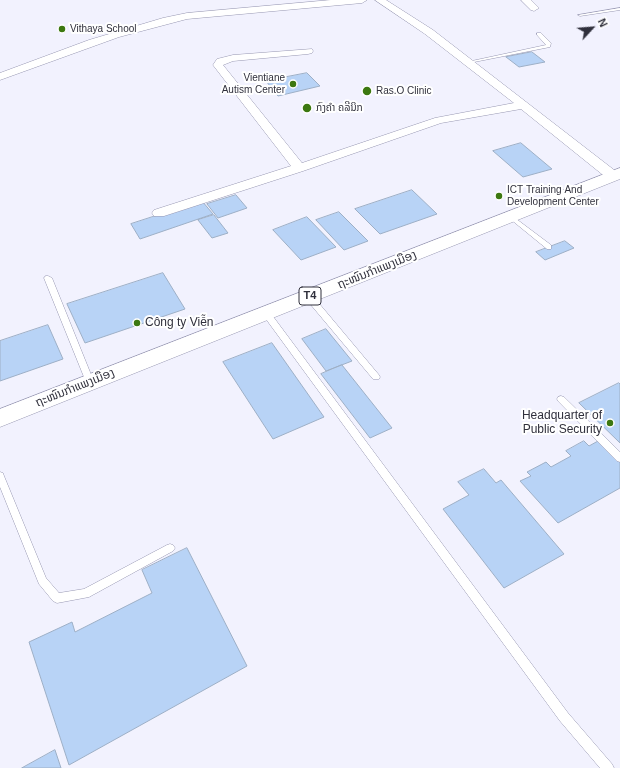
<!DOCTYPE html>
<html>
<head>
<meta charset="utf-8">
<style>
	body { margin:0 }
	#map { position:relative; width:620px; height:768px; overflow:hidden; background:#f2f2fe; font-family:Arial,sans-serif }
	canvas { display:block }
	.north { position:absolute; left:572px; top:8px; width:40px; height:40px; -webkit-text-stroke:3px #fff; paint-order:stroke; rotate:64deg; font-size:11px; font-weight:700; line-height:16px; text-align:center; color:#30303c }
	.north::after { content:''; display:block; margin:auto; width:14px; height:18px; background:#30303c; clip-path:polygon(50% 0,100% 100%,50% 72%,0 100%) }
</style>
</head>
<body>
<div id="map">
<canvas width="620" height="768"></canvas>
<div class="north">N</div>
</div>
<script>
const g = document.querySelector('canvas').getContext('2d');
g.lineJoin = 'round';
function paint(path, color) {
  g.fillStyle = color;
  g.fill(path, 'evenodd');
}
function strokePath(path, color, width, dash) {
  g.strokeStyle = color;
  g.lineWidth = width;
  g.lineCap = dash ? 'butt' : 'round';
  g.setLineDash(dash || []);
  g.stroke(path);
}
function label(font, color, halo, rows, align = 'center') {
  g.font = font + ' Arial,"Noto Sans Lao",sans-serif';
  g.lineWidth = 4;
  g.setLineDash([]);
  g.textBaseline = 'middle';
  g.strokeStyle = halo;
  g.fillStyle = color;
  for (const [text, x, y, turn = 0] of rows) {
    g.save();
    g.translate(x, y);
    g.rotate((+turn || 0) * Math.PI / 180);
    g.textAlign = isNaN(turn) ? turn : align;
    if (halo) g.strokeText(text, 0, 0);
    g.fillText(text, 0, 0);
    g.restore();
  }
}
const building = new Path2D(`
	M532 52 545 62 519 67 506 57Z
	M307 73 320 86 278 96 266 81Z
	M521 143 552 169 523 177 493 151Z
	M412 190 437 214 380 234 355 209Z
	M236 195 247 208 218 218 207 204Z
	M202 201 213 214 140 239 131 224Z
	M339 212 368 241 344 250 316 220Z
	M214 215 228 233 212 238 198 220Z
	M307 217 336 247 301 260 273 230Z
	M565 241 574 248 545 260 536 252Z
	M163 273 185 309 85 343 67 304Z
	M48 325 63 359 0 381V341Z
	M326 329 352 361 326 371 302 339Z
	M272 343 324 417 273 439 223 362Z
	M342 365 392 428 370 438 321 374Z
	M619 383 620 384V443L579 403Z
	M584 441 589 446 598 441 620 462V488L558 523 520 481 531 476 527 472 546 462 551 467 571 456 566 451Z
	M484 469 496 483 501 480 564 554 504 588 443 509 469 495 458 482Z
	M187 548 247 666 69 765 29 642 72 622 75 632 152 593 142 570Z
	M55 750 61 768H22Z`);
paint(building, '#b8d3f6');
strokePath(building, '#9dafc6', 1);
const lane = new Path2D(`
	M620 8V10L580 16 578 15Z
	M537 33H541L551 43 550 47 469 63 467 62 546 45 537 35Z
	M511 215 551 245V249H547L509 218 508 217Z
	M46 276H48L52 278 94 382 93 384 90 385 86 382 44 278Z
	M306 295H312L379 375 380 377 379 379H373L306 299 305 297Z
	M266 310 269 311 568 713 612 764 614 768H600L560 721 263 315 262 313Z
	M561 396 564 397 620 452V462L617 461 558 401 557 399 558 397Z
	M0 472 3 473 4 476 46 578 59 593 84 589 167 545 170 544 173 545 175 548 173 551 89 597 57 603 53 601 39 584 0 487Z`);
const street = new Path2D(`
	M331 0H367L362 3 187 19 119 37 0 80V73L89 40 163 18 187 13Z
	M375 0H386L433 30 618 173 619 176 618 179H608L521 109 441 123 303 171 164 216H154L152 213 154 210 291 166 213 65 217 59 233 55 312 49 313 51 312 53 308 54 233 61 223 65 302 163 435 118 514 103 425 34Z
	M521 0H531L539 8 534 11 531 10Z`);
const primary = new Path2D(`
	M620 168V179L0 427V409Z`);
strokePath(lane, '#9797b2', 1);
strokePath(street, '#9797b2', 1);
strokePath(primary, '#9797b2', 1);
paint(lane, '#fff');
paint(street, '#fff');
paint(primary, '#fff');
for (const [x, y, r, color] of [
	[62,29,4,"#3c7810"],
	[293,84,4,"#3c7810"],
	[367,91,5,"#3c7810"],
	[307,108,5,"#3c7810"],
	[499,196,4,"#3c7810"],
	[137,323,4,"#3c7810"],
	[610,423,4,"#3c7810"]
]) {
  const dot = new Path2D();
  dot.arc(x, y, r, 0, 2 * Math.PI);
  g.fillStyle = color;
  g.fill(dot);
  strokePath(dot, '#fff', 1.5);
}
label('10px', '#30303c', '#fff', [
	["Vithaya School",70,29],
	["Vientiane",285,78,"right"],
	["Autism Center",285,90,"right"],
	["Ras.O Clinic",376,91],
	["ກົງຄຳ ຄລີນິກ",316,108],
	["ICT Training And",507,190],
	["Development Center",507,202]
], 'left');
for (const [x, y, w] of [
	[310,296,22]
]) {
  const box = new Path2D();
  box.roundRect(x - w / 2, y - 9, w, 18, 3);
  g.fillStyle = '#fff';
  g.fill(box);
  strokePath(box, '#30303c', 1);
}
label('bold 11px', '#30303c', null, [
	["T4",310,296]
]);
label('12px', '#30303c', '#fff', [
	["ຖະໜົນກຳແພງເມືອງ",377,270,-22],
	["ຖະໜົນກຳແພງເມືອງ",75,388,-22]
]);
label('12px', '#30303c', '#fff', [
	["Công ty Viễn",145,323],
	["Headquarter of",602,416,"right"],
	["Public Security",602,430,"right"]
], 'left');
</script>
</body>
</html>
